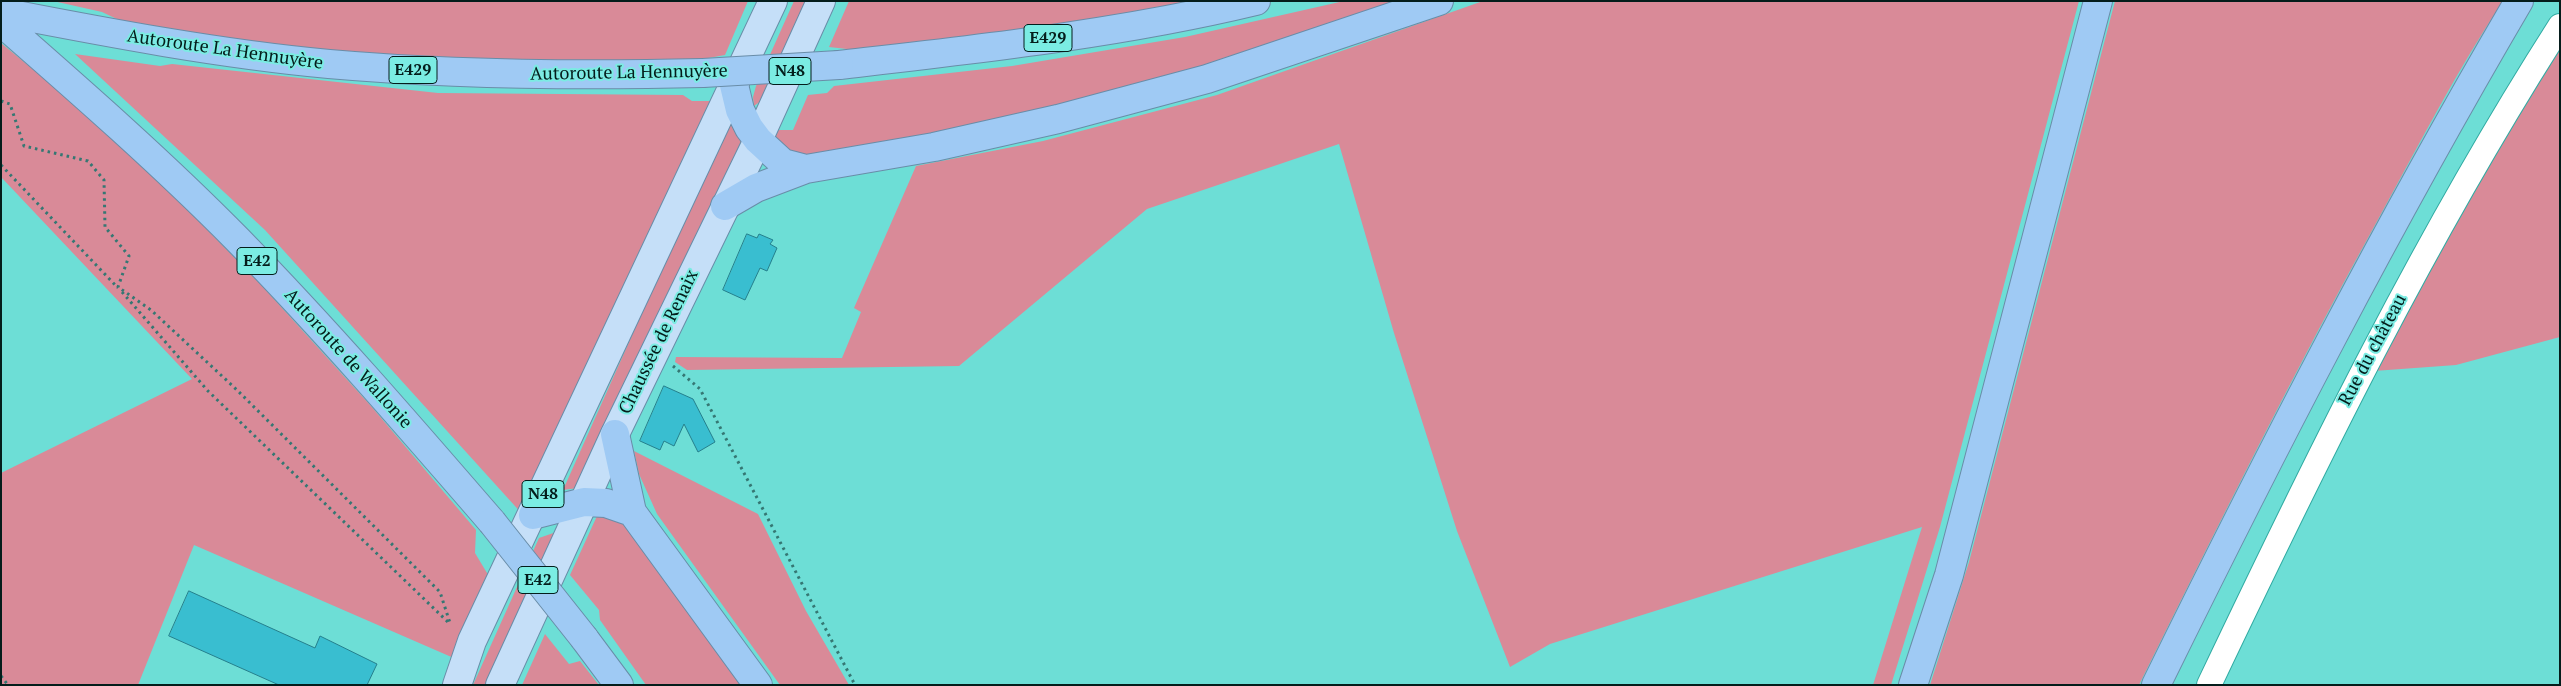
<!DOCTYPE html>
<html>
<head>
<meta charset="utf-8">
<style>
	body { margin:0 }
	#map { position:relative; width:2561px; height:686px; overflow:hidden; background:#6dded6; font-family:"PT Serif",serif }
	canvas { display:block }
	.frame { position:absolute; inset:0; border:2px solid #041d1b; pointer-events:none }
</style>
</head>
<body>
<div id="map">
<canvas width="2561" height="686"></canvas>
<div class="frame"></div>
</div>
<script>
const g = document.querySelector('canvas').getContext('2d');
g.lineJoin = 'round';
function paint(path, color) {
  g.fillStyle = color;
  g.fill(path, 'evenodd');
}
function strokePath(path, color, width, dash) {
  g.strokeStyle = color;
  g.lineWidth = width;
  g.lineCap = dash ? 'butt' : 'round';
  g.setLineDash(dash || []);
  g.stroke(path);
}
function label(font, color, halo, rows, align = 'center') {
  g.font = font + ' "PT Serif",serif';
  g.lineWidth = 4;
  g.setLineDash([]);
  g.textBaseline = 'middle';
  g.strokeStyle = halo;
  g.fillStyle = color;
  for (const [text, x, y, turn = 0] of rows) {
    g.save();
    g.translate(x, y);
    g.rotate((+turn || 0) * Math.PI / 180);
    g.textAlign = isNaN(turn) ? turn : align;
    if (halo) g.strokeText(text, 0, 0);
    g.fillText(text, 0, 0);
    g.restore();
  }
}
paint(new Path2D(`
	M53 1H748L725 55 692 61 596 65 424 60 271 48 119 20 102 12Z
	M794 1H811L765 98 754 106 753 97 756 86Z
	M849 1H1203L1140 14 852 53 847 49 829 47Z
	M1344 1H1414L1025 122 805 160 771 140 775 130H793L808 95 827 93 834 86 1012 66 1185 37Z
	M1483 1H2079L1940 527 1891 685H1873L1922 527 1550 644 1510 667 1457 531 1394 333 1339 144 1147 209 959 366 687 370 675 362 676 357 842 358 861 312 854 308 916 166 1043 141 1217 95Z
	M2115 1H2503C2458 69 2420 142 2381 214 2296 368 2217 527 2139 685H1930L1969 562Z
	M2560 26V337L2456 365 2360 372Z
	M1 43 125 145 263 287 371 406 476 530 475 553 493 583 456 659 194 545 138 685H1V473L192 379 1 177Z
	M75 54 160 66 172 64 438 93 683 95 692 101H710L524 516 265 230Z
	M733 109 747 138 585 487 563 490Z
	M634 451 758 514 806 611 849 685H780L657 514 639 474Z
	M604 511 635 530 740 685H646L600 620 599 610 570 575 597 516Z
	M565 529 493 685H473L539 538Z
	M545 634 569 664 580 661 599 685H522Z`), '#d98a98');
const building = new Path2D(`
	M747 234 757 238 759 234 773 240 770 244 777 248 767 271 760 268 745 300 723 290Z
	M664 386 693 399 715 442 698 452 684 424 674 446 664 441 660 450 640 441Z
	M189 591 315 648 320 636 377 664 367 685H279L169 636Z`);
paint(building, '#39bed0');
strokePath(building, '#257f8c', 1);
const minor = new Path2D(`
	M2209 685C2316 460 2425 237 2560 26`);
const major = new Path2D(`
	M457 685 472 641 773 1
	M500 685 615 434 758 140 821 1`);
const highway = new Path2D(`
	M1 12C109 33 220 54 329 64 454 75 578 76 703 73
	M1 22C81 92 162 163 237 239 326 330 409 426 492 522
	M839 65C978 49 1119 34 1256 1
	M734 85 740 110 749 128 758 140 783 163 806 169
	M725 206 756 188 806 169 934 147 1058 119 1207 79 1439 1
	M615 434 632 512 758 685
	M533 515 584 502 606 503 632 512
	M584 638 619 685
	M1913 685 1949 575 2098 1
	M2156 685C2270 453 2388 224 2519 1`);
strokePath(minor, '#30aaa2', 26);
strokePath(major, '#698da8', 30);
strokePath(highway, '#698da8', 30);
strokePath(new Path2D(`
	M1 101 10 104 24 146 88 161 104 180 105 227 129 256 118 287 151 310 237 390 440 592 450 623
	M1 165 118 288
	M122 292 208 391 448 622
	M673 366 700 389 855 685
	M1 676 8 685`), '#357773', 3, [2.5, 4]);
strokePath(minor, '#fff', 24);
strokePath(major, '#c5dff8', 28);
strokePath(highway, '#9fcaf4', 28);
const highwayBridge = new Path2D(`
	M703 73 839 65
	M492 522 584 638`);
strokePath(highwayBridge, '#698da8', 30, []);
strokePath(highwayBridge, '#9fcaf4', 28);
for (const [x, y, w] of [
	[1048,38,48],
	[413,70,48],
	[790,71,42],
	[257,261,40],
	[543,494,42],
	[538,580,40]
]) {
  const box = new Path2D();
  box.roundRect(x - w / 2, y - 13.5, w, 27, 4);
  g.fillStyle = '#7bece3';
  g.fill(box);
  strokePath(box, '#041d1b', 1);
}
label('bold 16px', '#041d1b', null, [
	["E429",1048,38],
	["E429",413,70],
	["N48",790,71],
	["E42",257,261],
	["N48",543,494],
	["E42",538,580]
]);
label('18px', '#041d1b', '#7bece3', [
	["Autoroute La Hennuyère",225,50,8],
	["Autoroute La Hennuyère",629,73,-1],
	["Chaussée de Renaix",659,342,-64],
	["Rue du château",2373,350,-62],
	["Autoroute de Wallonie",348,359,48]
]);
</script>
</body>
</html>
